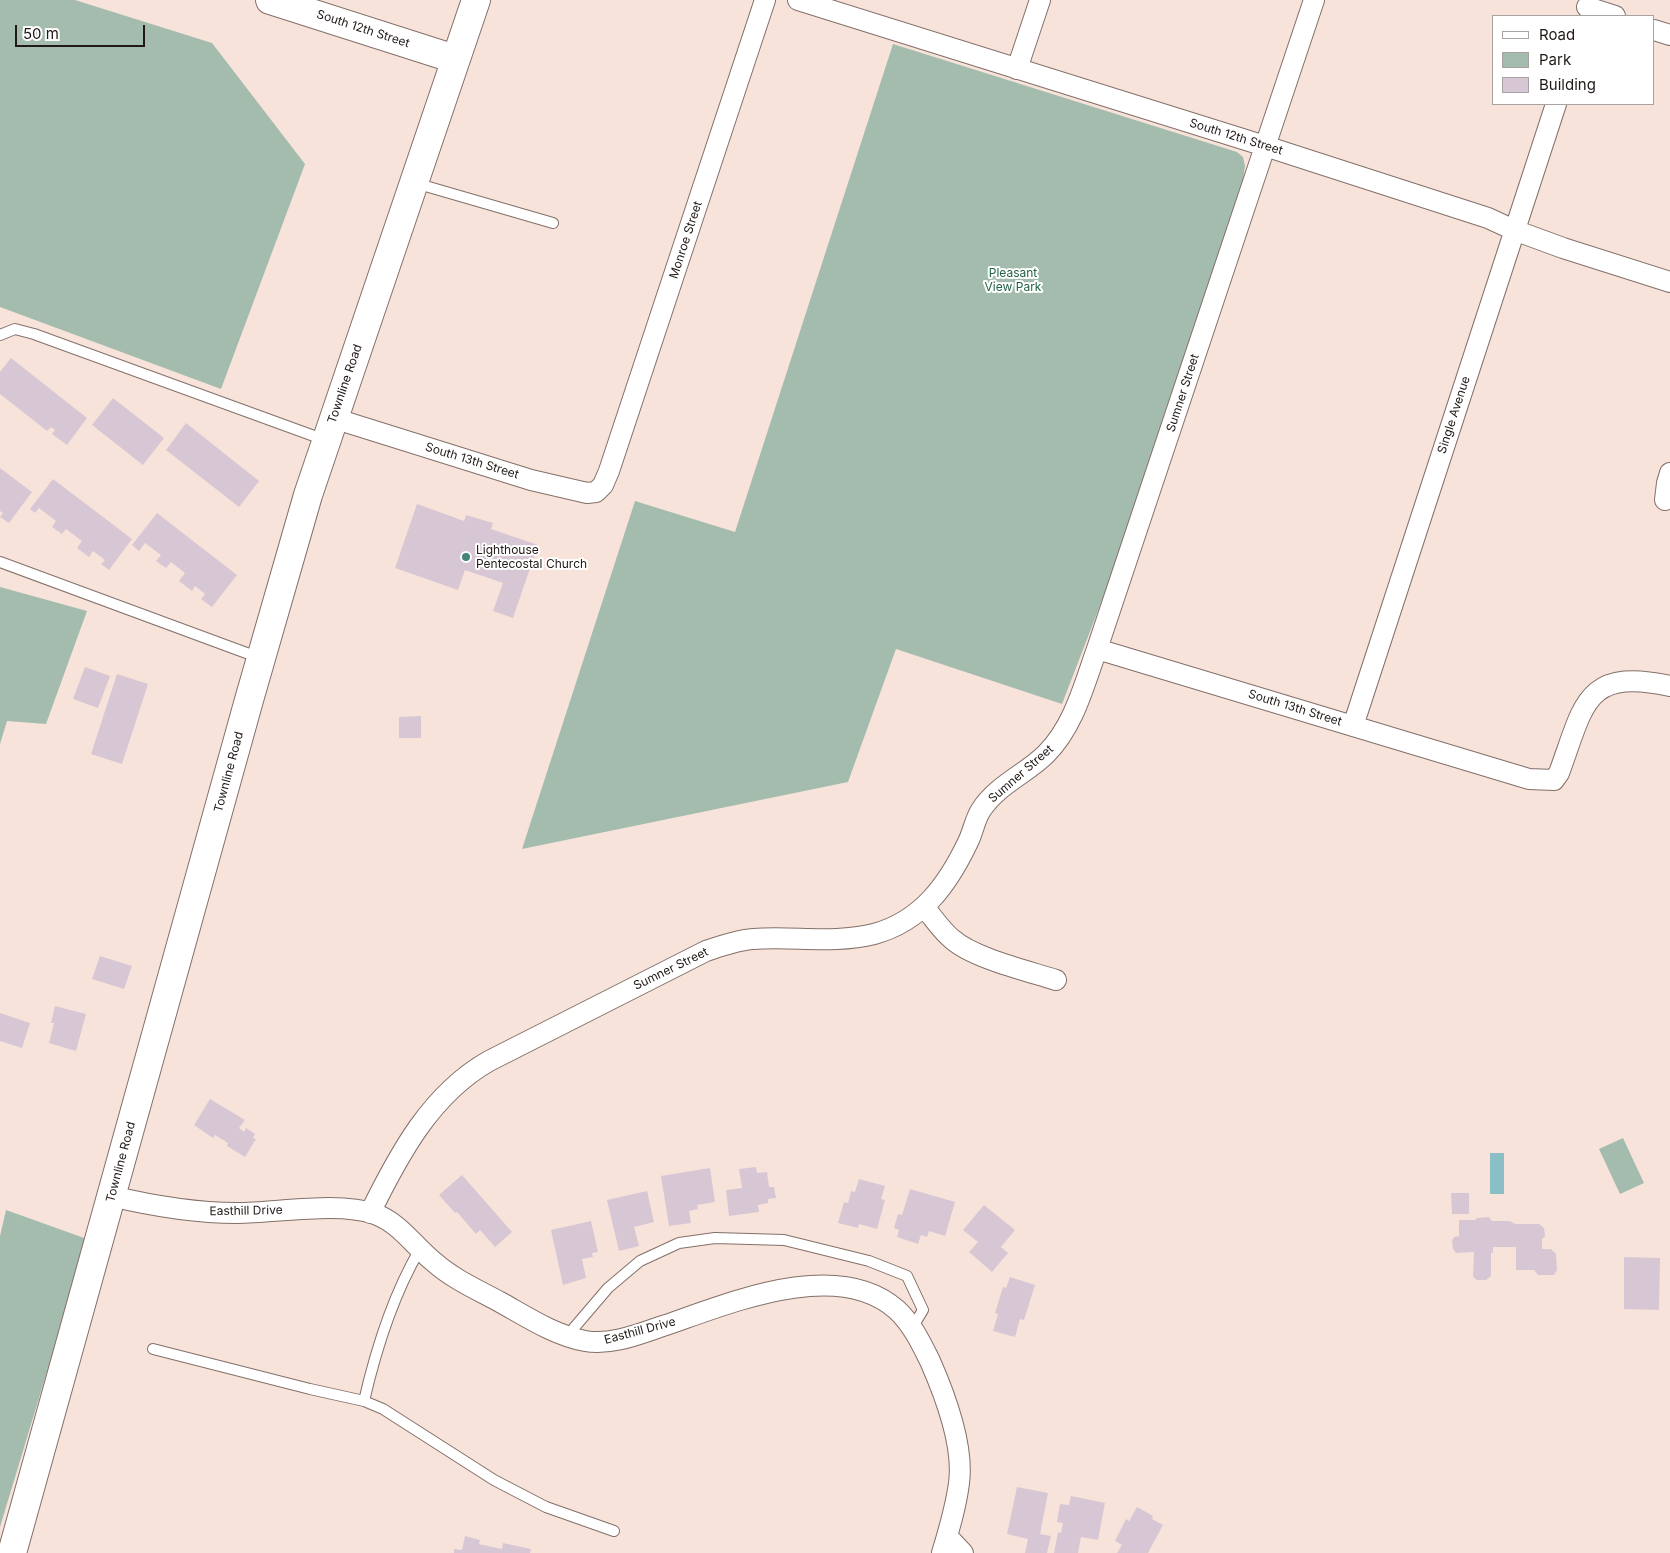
<!DOCTYPE html>
<html>
<head>
<meta charset="utf-8">
<style>
	body { margin:0 }
	#map { position:relative; width:1670px; height:1553px; overflow:hidden; background:#f8e3db; font-family:Inter,sans-serif }
	canvas { display:block }
	.legend { position:absolute; left:1492px; top:15px; width:162px; height:90px; box-sizing:border-box; background:#fff; border:1px solid #a6a3a2; margin:0; padding:6px 9px; list-style:none; font-size:15px; color:#201916 }
	.legend li { display:flex; align-items:center; gap:10px; height:25px }
	.legend b { width:25px; border:1px solid #a6a3a2 }
	.scale { position:absolute; left:15px; top:25px; width:130px; height:22px; box-sizing:border-box; border:2px solid #201916; border-top:0; padding-left:6px; font-size:15px; line-height:18px; white-space:nowrap; color:#201916; -webkit-text-stroke:4px #fff; paint-order:stroke }
</style>
</head>
<body>
<div id="map">
<canvas width="1670" height="1553"></canvas>
<ul class="legend">
<li><b style="height:6px;background:#fff"></b>Road</li>
<li><b style="height:14px;background:#a4bcae"></b>Park</li>
<li><b style="height:14px;background:#d7c7d4"></b>Building</li>
</ul>
<div class="scale">50 m</div>
</div>
<script>
const g = document.querySelector('canvas').getContext('2d');
g.lineJoin = 'round';
function paint(path, color) {
  g.fillStyle = color;
  g.fill(path, 'evenodd');
}
function strokePath(path, color, width, dash) {
  g.strokeStyle = color;
  g.lineWidth = width;
  g.lineCap = dash ? 'butt' : 'round';
  g.setLineDash(dash || []);
  g.stroke(path);
}
function label(font, color, halo, rows, align = 'center') {
  g.font = font + ' Inter,sans-serif';
  g.lineWidth = 4;
  g.setLineDash([]);
  g.textBaseline = 'middle';
  g.strokeStyle = halo;
  g.fillStyle = color;
  for (const [text, x, y, turn = 0] of rows) {
    g.save();
    g.translate(x, y);
    g.rotate((+turn || 0) * Math.PI / 180);
    g.textAlign = isNaN(turn) ? turn : align;
    if (halo) g.strokeText(text, 0, 0);
    g.fillText(text, 0, 0);
    g.restore();
  }
}
paint(new Path2D(`
	M0 0H75L212 43 305 164 221 389 0 307Z
	M893 44 1237 152 1243 157 1245 166 1243 180 1106 590 1062 704 896 649 848 782 522 849 635 501 735 532Z
	M0 587 87 611 46 724 7 721 0 744Z
	M1623 1138 1644 1183 1620 1194 1599 1149Z
	M6 1210 87 1239 0 1527V1236Z`), '#a4bcae');
paint(new Path2D(`
	M1490 1153H1504V1194H1490Z`), '#8abfc5');
paint(new Path2D(`
	M11 358 87 418 67 445 52 434 55 430 51 427 47 431 0 394V372Z
	M113 398 164 438 143 465 92 425Z
	M186 423 259 481 239 507 166 450Z
	M0 468 32 492 9 523 0 517 3 513 0 511Z
	M53 479 132 539 109 570 101 564 105 560 93 551 89 557 77 548 82 541 66 529 62 534 52 527 56 521 39 508 35 513 30 509Z
	M417 504 464 521 466 515 493 523 491 529 538 545 513 618 493 611 503 583 465 570 458 590 395 568Z
	M157 513 237 575 212 607 201 599 205 594 195 586 192 591 179 581 185 573 171 562 166 568 156 561 161 555 145 543 139 551 132 545Z
	M85 667 110 676 98 708 73 699Z
	M117 674 148 684 122 764 91 754Z
	M421 716V738H399V717Z
	M100 956 132 966 124 989 92 979Z
	M55 1006 86 1014 76 1051 49 1043 54 1023H51Z
	M0 1013 30 1023 22 1048 0 1041Z
	M210 1099 245 1120 239 1128 244 1132 246 1128 255 1134 253 1138 256 1139 245 1157 227 1146 228 1143 215 1135 213 1138 194 1125Z
	M756 1167 757 1173 767 1172 769 1187H774L776 1198 768 1199V1203L758 1205 759 1212 729 1216 726 1190 742 1188 739 1169Z
	M710 1168 715 1202 697 1205 698 1209 689 1211 691 1223 669 1226 661 1176Z
	M462 1175 512 1232 495 1247 480 1230 476 1234 457 1212 455 1213 439 1195Z
	M859 1179 885 1186 881 1199 885 1200 877 1229 859 1224 858 1228 838 1223 844 1202 848 1203 851 1191 855 1192Z
	M910 1189 955 1202 945 1236 929 1231 927 1237 921 1235 918 1244 897 1237 899 1230 894 1228 898 1214 902 1215Z
	M647 1191 654 1222 634 1227 639 1246 619 1251 607 1200Z
	M1451 1193H1469V1214H1452Z
	M984 1205 1015 1230 1001 1247 1008 1253 992 1272 969 1252 978 1242 963 1230Z
	M1489 1217 1492 1221H1510L1515 1224H1539L1544 1228 1545 1236 1542 1239V1249H1551L1556 1254 1557 1270 1554 1275H1538L1534 1270H1516V1247H1493V1253H1491V1276L1486 1280H1477L1473 1277 1474 1252 1456 1253 1453 1249 1452 1241 1454 1237 1459 1236V1220H1475L1477 1218Z
	M591 1221 598 1252 592 1253 593 1257 582 1259 586 1278 563 1285 551 1230Z
	M1624 1257 1660 1258 1659 1310 1624 1309Z
	M1010 1277 1035 1285 1024 1320 1020 1319 1015 1337 993 1331 998 1314 995 1313 1003 1287 1006 1288Z
	M1017 1487 1048 1493 1040 1534 1051 1536 1047 1553H1025L1028 1539 1007 1534Z
	M1071 1496 1105 1503 1098 1540 1081 1537 1078 1553H1054L1058 1532 1061 1533 1063 1523 1057 1522 1060 1504 1069 1505Z
	M1137 1507 1153 1516 1152 1519 1163 1525 1148 1553H1117L1122 1545 1115 1541 1126 1519 1129 1521Z
	M465 1536 480 1540 479 1544 502 1549 503 1543 531 1549 530 1553H454V1549L462 1550Z`), '#d7c7d4');
const lane = new Path2D(`
	M415 183 553 223
	M0 335 15 329 34 334 325 440
	M0 562 260 658
	M567 1336 608 1288 640 1261 679 1243 715 1238 784 1240 869 1261 907 1276 923 1310 912 1328
	M153 1349 310 1389 364 1401 383 1409 494 1480 546 1507 614 1531
	M364 1401C376 1349 393 1295 420 1249`);
const street = new Path2D(`
	M798 0 1265 146 1488 218 1514 230 1563 248 1670 282
	M1587 7 1615 16
	M1654 30 1670 35
	M1017 69 1040 0
	M333 418 531 480 587 493 596 492 603 485 609 471 765 0
	M1665 500 1667 483 1670 473
	M1097 649 1529 779 1554 780 1559 773C1584 706 1584 667 1670 686
	M1353 726 1556 104
	M924 907C933 917 941 930 952 939 973 958 1028 971 1056 980
	M111 1196C153 1206 194 1213 237 1213 277 1213 338 1201 375 1214 400 1223 414 1246 434 1262 453 1279 478 1290 500 1302 527 1317 554 1335 585 1341 612 1346 641 1333 666 1325 730 1303 838 1257 897 1310 912 1324 921 1343 930 1361 945 1395 964 1446 959 1483 956 1507 949 1530 942 1553
	M370 1213C399 1154 431 1094 489 1061L706 951C721 946 737 940 753 939 794 936 834 944 874 934 922 921 948 884 968 842 973 832 975 819 981 810 997 785 1026 774 1046 754 1074 726 1084 685 1097 649L1314 0
	M947 1536 963 1553`);
const secondary = new Path2D(`
	M270 0 455 59
	M12 1553 249 700 308 495 476 0`);
strokePath(lane, '#837069', 12);
strokePath(street, '#837069', 22);
strokePath(secondary, '#837069', 30);
strokePath(lane, '#fff', 10);
strokePath(street, '#fff', 20);
strokePath(secondary, '#fff', 28);
for (const [x, y, r, color] of [
	[466,557,5,"#418578"]
]) {
  const dot = new Path2D();
  dot.arc(x, y, r, 0, 2 * Math.PI);
  g.fillStyle = color;
  g.fill(dot);
  strokePath(dot, '#fff', 2);
}
label('12px', '#201916', '#fff', [
	["South 12th Street",363,29,18],
	["South 12th Street",1236,137,17],
	["Monroe Street",686,240,-72],
	["Townline Road",345,384,-71],
	["Sumner Street",1183,393,-72],
	["Single Avenue",1454,415,-72],
	["South 13th Street",472,461,17],
	["South 13th Street",1295,708,17],
	["Townline Road",229,772,-75],
	["Sumner Street",1021,774,-41],
	["Sumner Street",671,969,-26],
	["Townline Road",121,1162,-75],
	["Easthill Drive",246,1211,-1],
	["Easthill Drive",640,1331,-15]
]);
label('12px', '#226444', '#fff', [
	["Pleasant",1013,273],
	["View Park",1013,287]
]);
label('12px', '#201916', '#fff', [
	["Lighthouse",476,550],
	["Pentecostal Church",476,564]
], 'left');
</script>
</body>
</html>
